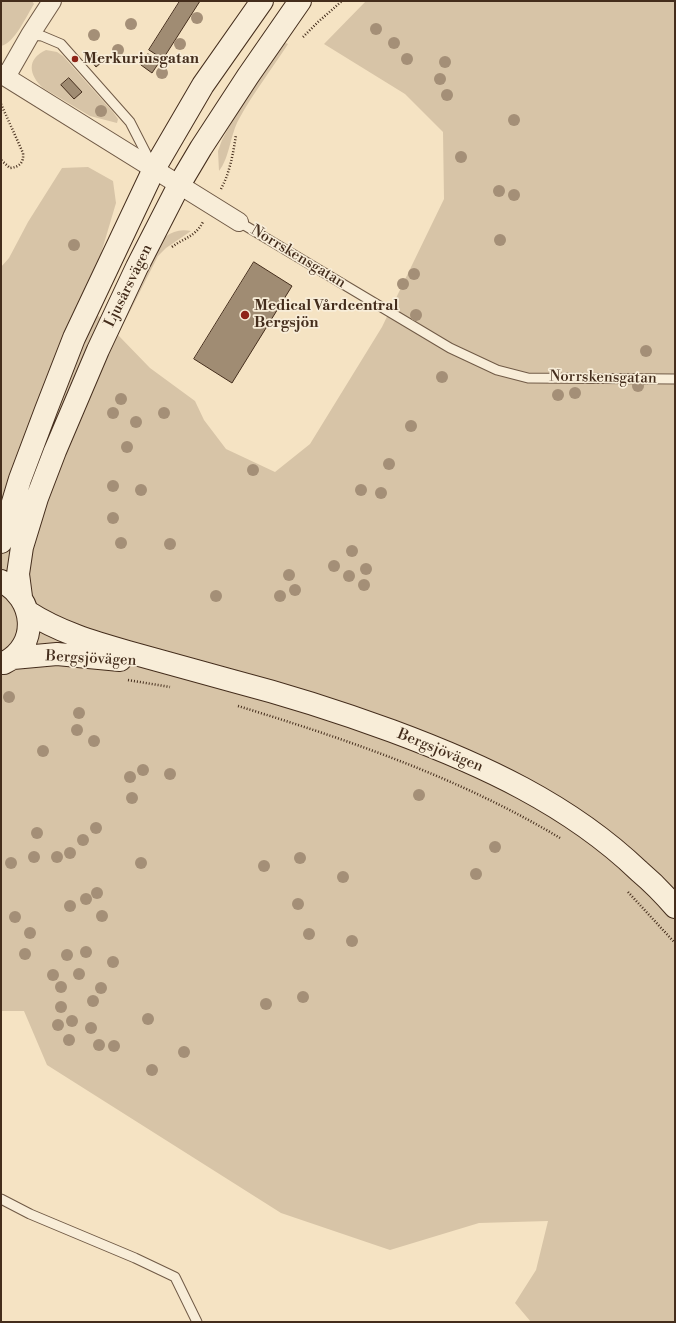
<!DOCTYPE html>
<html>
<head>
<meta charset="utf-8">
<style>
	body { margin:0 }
	#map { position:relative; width:676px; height:1323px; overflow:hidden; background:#f5e3c3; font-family:"Libre Bodoni",serif }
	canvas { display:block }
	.frame { position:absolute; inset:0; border:2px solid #442d1c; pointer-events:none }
</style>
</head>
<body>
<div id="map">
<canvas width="676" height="1323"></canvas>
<div class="frame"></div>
</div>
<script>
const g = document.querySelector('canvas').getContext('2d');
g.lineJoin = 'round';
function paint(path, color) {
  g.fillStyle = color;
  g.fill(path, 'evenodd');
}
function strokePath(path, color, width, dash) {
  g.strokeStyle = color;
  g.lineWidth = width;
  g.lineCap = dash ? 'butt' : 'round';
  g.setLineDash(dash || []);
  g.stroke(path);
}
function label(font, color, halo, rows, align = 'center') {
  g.font = font + ' "Libre Bodoni",serif';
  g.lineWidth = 3.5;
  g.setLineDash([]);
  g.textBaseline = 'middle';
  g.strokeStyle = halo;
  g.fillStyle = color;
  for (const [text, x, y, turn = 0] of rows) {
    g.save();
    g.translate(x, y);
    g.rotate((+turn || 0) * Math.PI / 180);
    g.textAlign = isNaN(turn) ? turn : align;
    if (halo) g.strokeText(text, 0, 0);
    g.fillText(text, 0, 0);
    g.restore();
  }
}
paint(new Path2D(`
	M1 1H32L34 4C27 15 14 44 1 46Z
	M366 1H675V1322H531L515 1303 536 1270 548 1221 479 1223 390 1250 281 1213 47 1065 24 1011H1V267L9 258 28 222 62 168 88 167 113 181 116 203 86 304 115 332 165 237C173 231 181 229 191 231L166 248 158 256 118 335 150 368 195 401 204 420 226 449 275 472 310 444 382 327 444 199 443 132 405 94 324 44Z
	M286 43 288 44C272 69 253 93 239 119 230 135 230 157 219 171L218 151 222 140 239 108 282 44Z
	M46 50 57 52 63 56 113 112 118 119 117 123 90 116 43 88C29 75 26 59 46 50Z`), '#d7c4a7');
const building = new Path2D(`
	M180 1H200L163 59 149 50Z
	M94 52 102 62 96 67 88 57Z
	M148 54 160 61 152 73 141 65Z
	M69 78 82 92 74 99 61 85Z
	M254 262 292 286 232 383 194 359Z`);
paint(building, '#a08c73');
strokePath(building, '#442d1c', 1);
const lane = new Path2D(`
	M30 35 42 36 61 44 130 122 151 163
	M239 222 450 348 497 370 528 378 675 379
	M1 1199 30 1214 135 1258 175 1277 197 1322`);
const street = new Path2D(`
	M1 74 239 222
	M6 77 30 35 52 1`);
const secondary = new Path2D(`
	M1 542 20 479 46 410 74 338 154 169 203 85 262 1
	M1 581C35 598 40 645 4 663
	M21 597 18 574 22 547 37 498 55 451 98 350 137 267 179 185 201 148 248 76 300 1
	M28 612C59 632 93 642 128 652 163 662 198 671 233 681 287 695 340 712 392 731 481 764 569 804 639 871 652 882 664 894 675 907
	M13 658 57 654 120 660`);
strokePath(lane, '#705a46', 11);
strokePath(street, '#705a46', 20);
strokePath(secondary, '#442d1c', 24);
strokePath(new Path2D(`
	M303 37 318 22 342 1
	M1 104 23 153C24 163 19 167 10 168L1 160
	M221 189C230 172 233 154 236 135
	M172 247C185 237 194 238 203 222
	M128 680 170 687
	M238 706C349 740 460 778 560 838
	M628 892 675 943`), '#442d1c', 2.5, [1, 2]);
strokePath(lane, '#f8edd8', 9);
strokePath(street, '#f8edd8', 18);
strokePath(secondary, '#f8edd8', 22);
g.fillStyle = '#a48f77';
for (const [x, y] of [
	[197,18],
	[131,24],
	[376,29],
	[94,35],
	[394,43],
	[180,44],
	[118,50],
	[407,59],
	[445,62],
	[162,73],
	[440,79],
	[447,95],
	[101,111],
	[514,120],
	[461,157],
	[499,191],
	[514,195],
	[500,240],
	[74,245],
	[414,274],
	[403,284],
	[416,315],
	[646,351],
	[442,377],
	[638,386],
	[575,393],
	[558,395],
	[121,399],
	[113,413],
	[164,413],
	[136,422],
	[411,426],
	[127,447],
	[389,464],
	[253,470],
	[113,486],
	[141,490],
	[361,490],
	[381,493],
	[113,518],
	[121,543],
	[170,544],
	[352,551],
	[334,566],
	[366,569],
	[289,575],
	[349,576],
	[364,585],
	[295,590],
	[216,596],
	[280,596],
	[9,697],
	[79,713],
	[77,730],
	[94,741],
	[43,751],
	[143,770],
	[170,774],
	[130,777],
	[419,795],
	[132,798],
	[96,828],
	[37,833],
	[83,840],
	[495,847],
	[70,853],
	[34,857],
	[57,857],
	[300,858],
	[11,863],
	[141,863],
	[264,866],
	[476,874],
	[343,877],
	[97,893],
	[86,899],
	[298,904],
	[70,906],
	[102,916],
	[15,917],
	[30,933],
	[309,934],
	[352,941],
	[86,952],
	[25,954],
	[67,955],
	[113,962],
	[79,974],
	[53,975],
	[61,987],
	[101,988],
	[303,997],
	[93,1001],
	[266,1004],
	[61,1007],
	[148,1019],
	[72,1021],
	[58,1025],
	[91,1028],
	[69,1040],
	[99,1045],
	[114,1046],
	[184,1052],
	[152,1070]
]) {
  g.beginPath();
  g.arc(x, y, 6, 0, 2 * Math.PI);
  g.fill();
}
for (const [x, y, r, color] of [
	[75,59,4,"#8f2418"],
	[245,315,5,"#8f2418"]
]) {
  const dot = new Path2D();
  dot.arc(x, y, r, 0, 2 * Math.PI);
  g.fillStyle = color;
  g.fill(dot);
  strokePath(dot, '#f8edd8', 1.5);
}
label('bold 15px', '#442d1c', '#f8edd8', [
	["Merkuriusgatan",83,59],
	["Medical Vårdcentral",254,306],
	["Bergsjön",254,323]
], 'left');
label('15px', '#442d1c', '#f8edd8', [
	["Norrskensgatan",298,257,31],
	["Ljusårsvägen",129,286,-64],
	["Norrskensgatan",603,378,1],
	["Bergsjövägen",91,659,3],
	["Bergsjövägen",440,751,22]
]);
</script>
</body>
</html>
